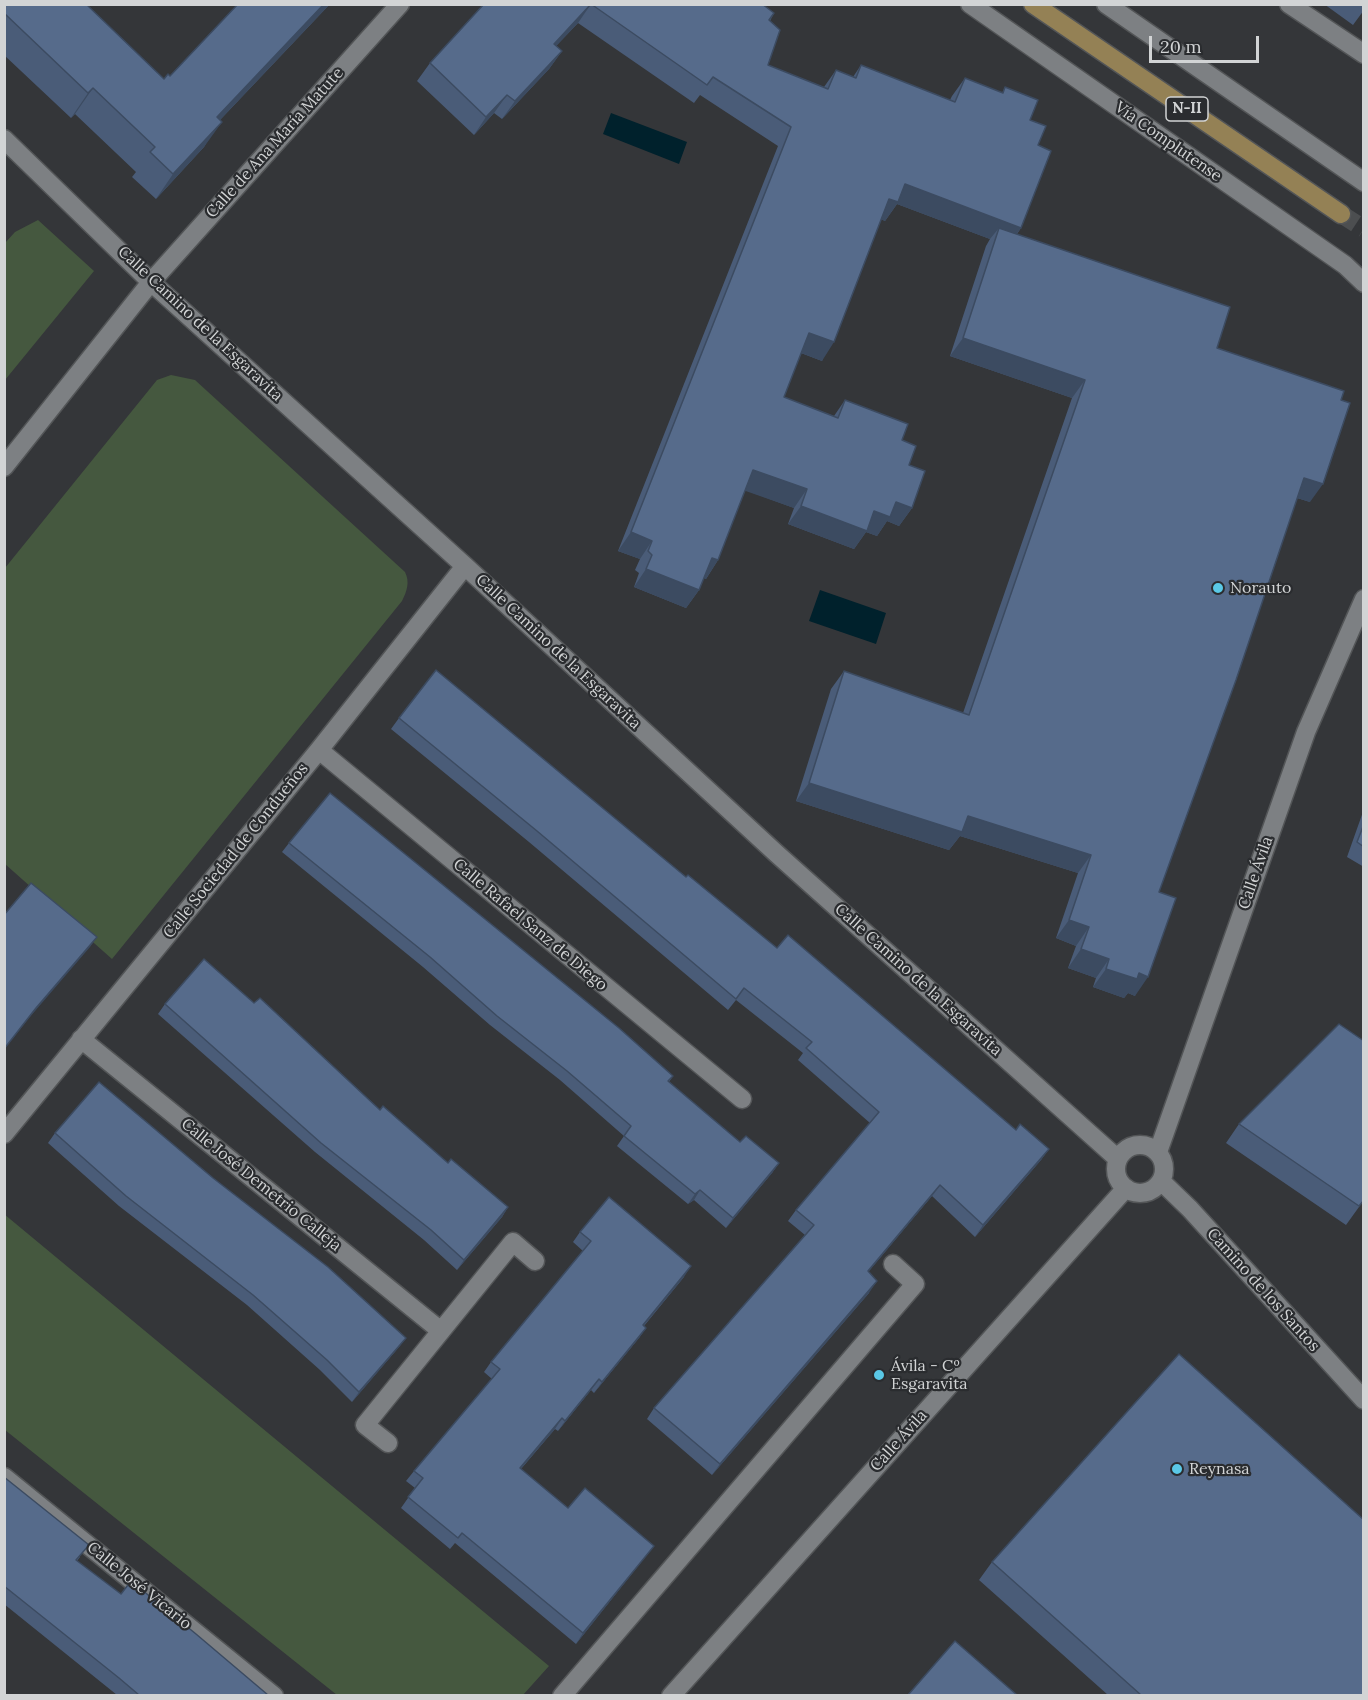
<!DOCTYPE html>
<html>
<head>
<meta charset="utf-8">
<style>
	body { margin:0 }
	#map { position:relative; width:1368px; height:1700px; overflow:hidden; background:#343639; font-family:Lora,serif }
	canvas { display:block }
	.frame { position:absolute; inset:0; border:6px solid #d2d4d5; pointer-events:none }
	.scale { position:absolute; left:1149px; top:36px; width:110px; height:27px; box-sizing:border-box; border:3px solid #d2d4d5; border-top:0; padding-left:8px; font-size:18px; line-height:21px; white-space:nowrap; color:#d2d4d5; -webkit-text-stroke:4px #2a2c2f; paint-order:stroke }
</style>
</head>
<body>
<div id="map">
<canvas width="1368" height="1700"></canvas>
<div class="frame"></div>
<div class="scale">20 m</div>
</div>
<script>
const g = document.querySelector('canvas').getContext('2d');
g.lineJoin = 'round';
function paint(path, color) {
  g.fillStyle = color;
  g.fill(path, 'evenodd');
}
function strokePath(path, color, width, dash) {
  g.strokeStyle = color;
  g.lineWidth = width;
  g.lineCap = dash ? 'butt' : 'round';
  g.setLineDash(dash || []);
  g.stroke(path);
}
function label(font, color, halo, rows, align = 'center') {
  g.font = font + ' Lora,serif';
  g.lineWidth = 4.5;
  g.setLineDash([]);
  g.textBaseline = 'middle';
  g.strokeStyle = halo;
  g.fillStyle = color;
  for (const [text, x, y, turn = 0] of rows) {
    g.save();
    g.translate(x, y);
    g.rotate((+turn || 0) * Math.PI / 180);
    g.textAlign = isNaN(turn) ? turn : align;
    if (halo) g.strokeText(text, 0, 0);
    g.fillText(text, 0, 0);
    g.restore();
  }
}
paint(new Path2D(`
	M38 220 94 271 5 380V243L15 232Z
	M171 375 195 380 405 572C410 582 407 591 402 601L112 959 5 864V568L157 380Z
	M4 1214 549 1666 523 1695H337L5 1430Z`), '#45583f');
paint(new Path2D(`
	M611 113 687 142 679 164 603 134Z
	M820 590 886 613 876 644 809 621Z`), '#00212c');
strokePath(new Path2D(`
	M1341 214 1364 229`), '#4c4e50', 18, [18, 9]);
const street = new Path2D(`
	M970 4 1345 265 1364 283
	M1106 4 1364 182
	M1289 4 1364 54
	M4 139 151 282 465 566 777 854 1118 1159
	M4 467 151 282 400 4
	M319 750 742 1099
	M81 1039 441 1331
	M4 1134 319 750 465 566
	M1116 1169a24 24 0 1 1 48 0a24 24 0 1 1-48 0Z
	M1158 1152 1306 732 1364 599
	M1161 1181 1190 1209 1364 1400
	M388 1443 365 1425 513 1242 535 1261
	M4 1477 274 1696
	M562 1696 915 1284 893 1264
	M671 1696 1126 1188`);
const primary = new Path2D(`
	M1033 4 1341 214`);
strokePath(street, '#535557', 21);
strokePath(primary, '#535557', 21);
strokePath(street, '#7d8083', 18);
strokePath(primary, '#948155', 18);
paint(new Path2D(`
	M4 4 164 79 330 4 220 120 204 147 156 199 132 177 136 172 75 114 71 118 4 55Z
	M484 4H762L774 13 770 21 768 65 824 87 836 70 853 77 861 65 950 100 952 96 965 78 1002 93 1005 87 1030 120 1038 145 1021 228 1017 234 1217 348 1310 502 1297 498 1159 892 1135 996 1128 993 1124 998 1093 987 1096 978 1068 968 1076 946 1056 938 1078 873 960 836 949 850 796 801 831 689 844 671 963 713 1072 398 950 356 986 246 990 239 897 204 885 221 881 219 822 361 801 353 784 397 834 416 845 400 902 440 909 465 912 508 899 526 887 521 877 536 866 532 854 549 788 524 794 508 745 490 718 560 706 579 704 578 699 590 686 608 634 587 639 573 635 570 640 559 618 551 778 146 700 95 694 103 578 23 556 46 562 51 549 69 502 119 494 113 474 135 417 81 430 63Z
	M1324 4H1364V10L1353 25Z
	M399 718 686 877 777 948 1016 1130 1049 1149 1041 1160 975 1237 932 1196 868 1272 869 1293 712 1475 647 1419 654 1408 805 1235 788 1221 796 1210 870 1123 798 1060 803 1053 736 1000 728 1010 529 842 391 729Z
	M1364 809V867L1347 857Z
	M289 843 673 1076 669 1082 740 1142 779 1163 772 1173 726 1228 694 1200 688 1204 617 1146 624 1136 560 1080 490 1025 423 967 282 852Z
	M254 1003 380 1110 448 1163 508 1207 502 1217 457 1270 424 1240 315 1152 158 1014 165 1004Z
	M1239 1124 1364 1200 1346 1225 1226 1143Z
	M55 1133 213 1178 406 1338 399 1347 352 1402 320 1370 247 1305 119 1206 48 1143Z
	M580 1232 684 1277 644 1326 646 1328 639 1338 594 1393 591 1390 558 1431 555 1429 521 1469 568 1508 646 1556 576 1644 455 1543 450 1549 401 1508 415 1488 406 1481 414 1471 492 1379 484 1372 491 1362 583 1251 573 1242Z
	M4 1477 80 1557 77 1561 121 1594 268 1695H117L4 1604Z
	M992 1562 1364 1695H1108L979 1580Z`), '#4a5c78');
paint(new Path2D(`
	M324 4H330L199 142 217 117Z
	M591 4 578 23 541 62 554 44Z
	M562 51 549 69 502 119 515 101Z
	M93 88 75 114 71 118 88 93Z
	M507 95 494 113 474 135 486 117Z
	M222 122 204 147 156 199 173 174Z
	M905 184 1021 228 1008 246 999 228 990 239 897 204 885 221 876 217 889 199Z
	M809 333 834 342 822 361 796 351Z
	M963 338 1085 380 1072 398 950 356Z
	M753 470 807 489 794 508 740 489Z
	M1304 478 1323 484 1310 502 1291 496Z
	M896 502 912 508 899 526 887 521 877 536 866 532 854 549 788 524 801 506 874 511Z
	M631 532 652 541 640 559 618 551Z
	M712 558 718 560 706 579 699 576Z
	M646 569 699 590 686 608 634 587Z
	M809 783 968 816 1091 855 1078 873 960 836 949 850 796 801Z
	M1069 920 1089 927 1076 946 1056 938Z
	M97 937 90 947 29 1018 4 1050 36 1008Z
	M1081 949 1109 959 1096 978 1068 968Z
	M1106 969 1139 973 1148 977 1135 996 1128 993 1124 998 1093 987Z
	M1049 1149 1041 1160 975 1237 983 1225Z
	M779 1163 772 1173 726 1228 733 1218Z
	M940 1185 932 1196 860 1282 868 1271Z
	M700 1190 694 1200 688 1204 695 1194Z
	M508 1207 502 1217 457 1270 464 1260Z
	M691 1266 684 1277 635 1336 643 1325Z
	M877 1281 869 1293 712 1475 720 1464Z
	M646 1328 639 1338 594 1393 602 1382Z
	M406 1338 399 1347 352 1402 359 1392Z
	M599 1379 591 1390 558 1431 565 1421Z
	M562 1418 555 1429 512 1479 520 1468Z
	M654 1546 646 1556 576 1644 583 1633Z`), '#3c4b61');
const building = new Path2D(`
	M4 4H86L164 79 168 74 170 76 238 4H324L217 117 222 122 173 174 150 152 155 147 93 88 88 93 4 13Z
	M484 4H591L554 44 562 51 515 101 507 95 486 117 430 63Z
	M591 4H762L774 13 769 20 780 30 768 65 828 89 836 70 856 78 861 65 955 102 965 78 1003 93 1005 87 1038 100 1030 120 1046 126 1038 145 1051 151 1021 228 905 184 898 202 889 199 834 342 809 333 784 397 838 418 845 400 908 424 902 440 916 446 909 465 925 471 912 508 896 502 890 517 874 511 867 531 801 506 807 489 753 470 718 560 712 558 699 590 646 569 652 555 648 551 652 541 631 532 791 127 713 77 707 85Z
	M999 228 1230 307 1217 348 1344 391 1341 400 1350 403 1323 484 1304 478 1236 680 1159 892 1176 898 1148 977 1139 973 1137 979 1106 969 1109 959 1081 949 1089 927 1069 920 1091 855 968 816 962 832 809 783 844 671 969 715 1085 380 963 338Z
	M436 670 686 877 688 875 777 948 788 935 1016 1130 1020 1124 1049 1149 983 1225 940 1185 868 1271 877 1281 720 1464 654 1408 814 1225 796 1210 879 1112 806 1048 812 1042 744 988 736 999 537 831 399 718Z
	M330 793 619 1028 673 1076 668 1081 740 1142 746 1136 779 1163 733 1218 700 1190 695 1194 624 1136 631 1126 567 1071 497 1016 430 957 289 843Z
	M1364 824V847L1357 842Z
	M31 883 97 937 36 1008 4 1049V915Z
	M204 959 254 1003 260 998 380 1110 383 1106 448 1163 451 1159 508 1207 464 1260 431 1230 321 1143 165 1004Z
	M1339 1024 1364 1041V1200L1359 1206 1239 1124Z
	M99 1082 213 1178 328 1267 406 1338 359 1392 327 1360 253 1295 126 1196 55 1133Z
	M609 1197 691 1266 643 1325 646 1328 602 1382 599 1379 565 1421 562 1418 520 1468 568 1508 585 1488 654 1546 583 1633 462 1533 458 1538 408 1497 423 1478 414 1471 500 1369 491 1362 591 1241 580 1232Z
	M1179 1354 1364 1520V1695H1141L992 1562Z
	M4 1477 89 1545 76 1560 121 1594 131 1581 196 1634 268 1695H139L119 1678 4 1586Z
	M955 1641 1017 1695H908Z`);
paint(building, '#566b8b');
strokePath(building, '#3c4b61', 1.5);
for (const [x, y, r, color] of [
	[1218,588,6,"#5ac8e6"],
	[879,1375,6,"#5ac8e6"],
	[1177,1469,6,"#5ac8e6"]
]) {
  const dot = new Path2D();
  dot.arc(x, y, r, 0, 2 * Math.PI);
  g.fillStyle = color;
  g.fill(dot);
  strokePath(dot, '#2a2c2f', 2);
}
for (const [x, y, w] of [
	[1187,109,42]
]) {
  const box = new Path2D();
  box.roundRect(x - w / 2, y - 12, w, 24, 4.5);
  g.fillStyle = '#2a2c2f';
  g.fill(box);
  strokePath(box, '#d2d4d5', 1.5);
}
label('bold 15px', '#d2d4d5', null, [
	["N-II",1187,109]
]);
label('16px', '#d2d4d5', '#2a2c2f', [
	["Vía Complutense",1168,142,35],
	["Calle de Ana María Matute",275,143,-48],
	["Calle Camino de la Esgaravita",200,324,43],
	["Calle Camino de la Esgaravita",558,652,43],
	["Calle Sociedad de Condueños",236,851,-51],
	["Calle Ávila",1256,873,-71],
	["Calle Rafael Sanz de Diego",530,925,40],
	["Calle Camino de la Esgaravita",918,980,42],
	["Calle José Demetrio Calleja",261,1185,39],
	["Camino de los Santos",1263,1290,48],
	["Calle Ávila",899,1441,-48],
	["Calle José Vicario",139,1586,39]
]);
label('16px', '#d2d4d5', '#2a2c2f', [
	["Norauto",1230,588],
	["Ávila - Cº",891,1366],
	["Esgaravita",891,1384],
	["Reynasa",1189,1469]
], 'left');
</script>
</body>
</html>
